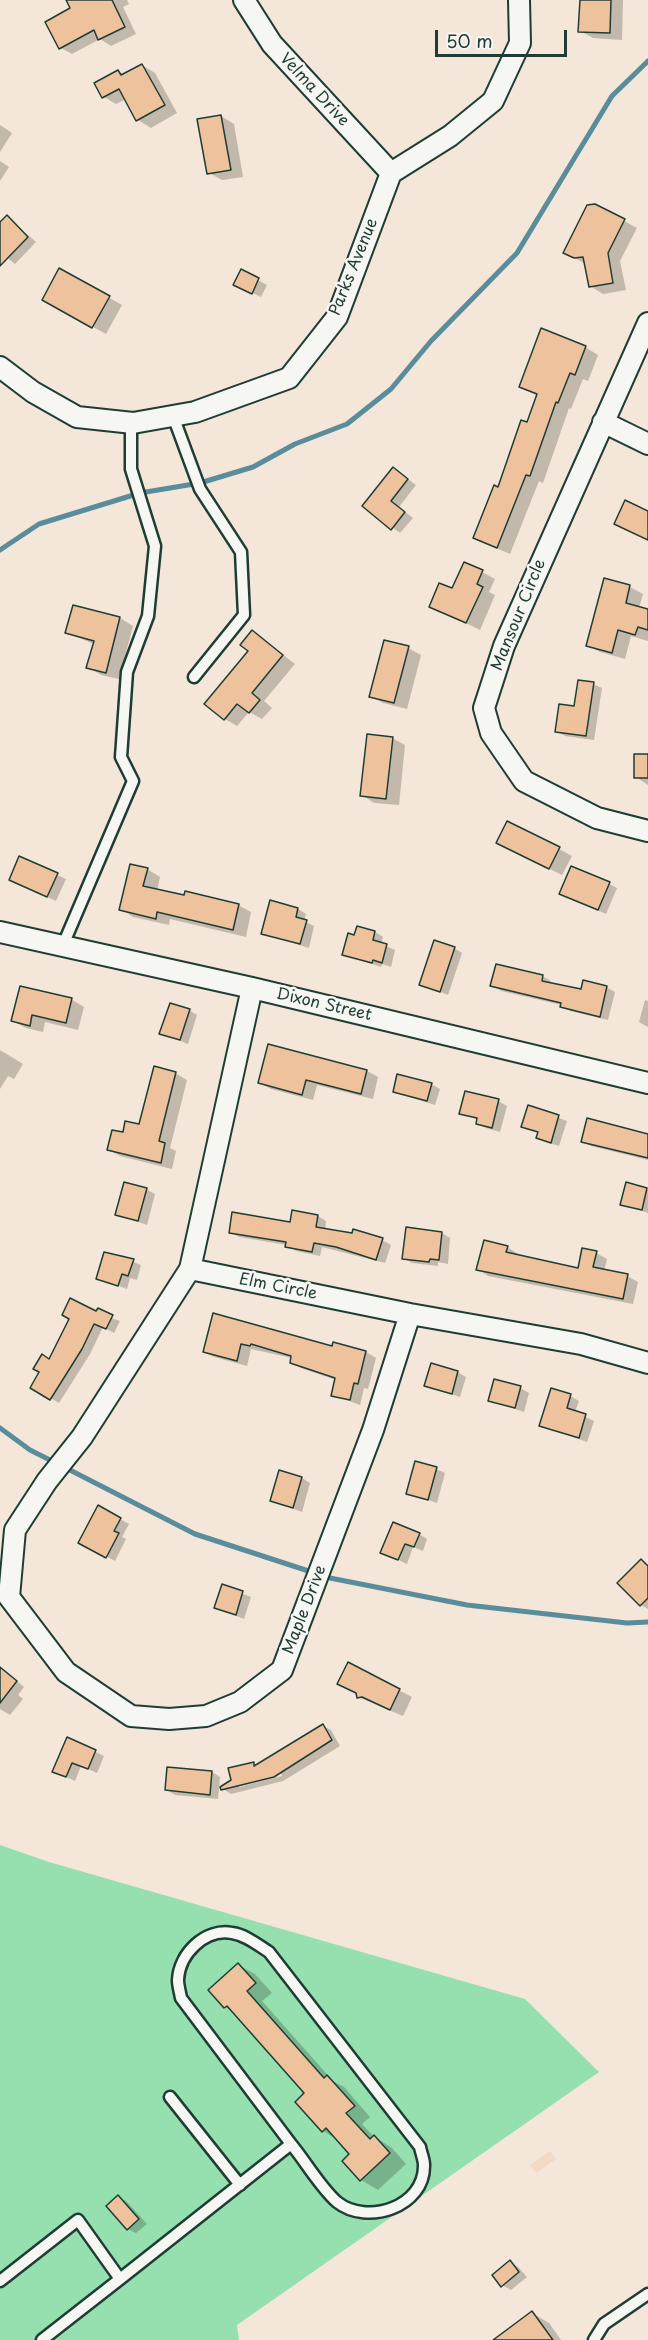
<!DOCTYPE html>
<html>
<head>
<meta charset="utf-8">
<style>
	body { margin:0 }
	#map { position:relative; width:648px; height:2340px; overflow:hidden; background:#f4e6d8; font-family:"Playpen Sans",sans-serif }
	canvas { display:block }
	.scale { position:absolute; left:435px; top:30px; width:132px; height:27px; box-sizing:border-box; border:3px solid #1f3d34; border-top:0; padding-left:8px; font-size:18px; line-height:21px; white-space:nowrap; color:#1f3d34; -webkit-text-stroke:4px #f6f6f2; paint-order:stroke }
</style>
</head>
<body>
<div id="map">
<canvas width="648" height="2340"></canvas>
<div class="scale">50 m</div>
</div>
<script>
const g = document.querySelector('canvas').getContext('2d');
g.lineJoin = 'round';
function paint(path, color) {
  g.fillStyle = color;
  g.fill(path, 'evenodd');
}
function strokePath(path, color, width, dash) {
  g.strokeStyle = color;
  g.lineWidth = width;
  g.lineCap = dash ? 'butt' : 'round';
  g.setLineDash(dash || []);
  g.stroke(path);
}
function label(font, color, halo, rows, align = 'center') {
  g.font = font + ' "Playpen Sans",sans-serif';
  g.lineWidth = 5;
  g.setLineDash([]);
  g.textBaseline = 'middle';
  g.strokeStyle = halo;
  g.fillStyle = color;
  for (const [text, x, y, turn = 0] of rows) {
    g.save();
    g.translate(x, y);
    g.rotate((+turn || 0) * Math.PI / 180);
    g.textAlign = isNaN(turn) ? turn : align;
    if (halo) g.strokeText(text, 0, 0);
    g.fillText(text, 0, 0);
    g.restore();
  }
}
paint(new Path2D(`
	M550 2151 556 2159 536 2173 530 2165Z`), '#f2dbc6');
paint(new Path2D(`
	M0 1845 49 1862 525 1999 599 2072 237 2325 239 2340H0Z`), '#96dfae');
paint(new Path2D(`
	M74 0H127L129 4 123 7 136 34 111 46 100 39 72 54 61 48Z
	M581 0H623L622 40 593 38 580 31Z
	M142 65 155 73 177 113 151 128 138 120 126 99 116 104 104 97 118 71 125 75Z
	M221 116 234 124 243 177 222 180 209 173Z
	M0 125 12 133 0 152Z
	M0 161 9 167 0 181Z
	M595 205 637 228 620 261 626 290 603 294 590 286 586 264 565 253Z
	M7 217 36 242 15 264 0 252V224Z
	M60 270 122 305 106 334 44 300Z
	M241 271 267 285 261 297 244 289Z
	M585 347 598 355 588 381 583 379 571 409 569 408 543 483 539 481 510 554 487 544 475 537 499 489 538 396 521 387Z
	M394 469 416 485 399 507 413 518 400 533 364 506Z
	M482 572 495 579 489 592 495 595 480 630 431 606Z
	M605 580 630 587 643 594 639 608 648 611V641L631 636 625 659 600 652 587 645Z
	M120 618 133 626 119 679 101 675 88 667 94 644 67 633Z
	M253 632 295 664 264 701 272 708 262 719 249 712 237 726 225 719 250 650Z
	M408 648 421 655 407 709 383 703 370 696Z
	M593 684 602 688 594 740 565 736 556 731Z
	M392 738 405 745 399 805 374 803 362 795Z
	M648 755V785L636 777Z
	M559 849 572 856 562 875 511 850Z
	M20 858 66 879 56 901 11 880Z
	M147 869 160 877 157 891 238 905 251 912 246 937 170 919 169 925 133 917 121 909Z
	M609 884 617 888 606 914 570 898Z
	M298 909 306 914 304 921 314 926 309 948 262 933Z
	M375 932 383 937 381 944 395 950 391 967 382 964 381 967 344 954 355 937Z
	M454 948 462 953 448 995 421 984Z
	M542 976 551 981 550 984 582 991 606 987 615 992 608 1020 570 1011 562 1005 501 991 492 986Z
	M71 999 84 1007 78 1030 45 1022 43 1032 26 1028 13 1021Z
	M645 1000 648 1001V1027L639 1022Z
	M189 1010 197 1015 188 1044 161 1033Z
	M269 1046 367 1071 378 1077 373 1099 317 1085 313 1100 271 1089 260 1083Z
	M0 1050 23 1064 14 1079 8 1076 0 1089Z
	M175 1073 187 1080 170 1148 176 1151 172 1169 120 1156 109 1150 124 1134 140 1126Z
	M431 1084 440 1089 435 1105 394 1092Z
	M498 1101 507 1106 500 1132 486 1128 477 1123 478 1120 461 1113Z
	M529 1107 567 1121 559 1146 546 1142 538 1137 539 1133 523 1126Z
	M648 1135V1160L591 1146 582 1142Z
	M627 1184 648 1190V1213L622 1204Z
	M146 1189 155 1194 147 1225 117 1214Z
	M318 1216 326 1221 325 1230 382 1240 391 1245 385 1263 322 1247 320 1256 296 1251 287 1245 239 1237 230 1232 291 1223Z
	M442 1233 450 1238 448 1264 438 1262V1266L412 1263 404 1258Z
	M507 1247 518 1254 517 1256 579 1270 596 1253 607 1259 604 1271 627 1276 638 1282 633 1304 488 1276 478 1269Z
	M116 1255 141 1265 137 1280 130 1278 127 1289 98 1278Z
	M97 1313 120 1321 114 1333 103 1327 90 1354 59 1403 32 1387Z
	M214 1315 333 1348 334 1344 366 1352 376 1358 368 1389 364 1388 360 1405 333 1395 336 1380 301 1368 291 1362 292 1358 251 1349 247 1366 214 1357 204 1352Z
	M457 1372 466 1377 460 1397 426 1386Z
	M520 1388 529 1393 524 1412 490 1400Z
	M570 1396 579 1401 575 1412 594 1421 587 1442 541 1425Z
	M436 1469 445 1473 437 1503 408 1493Z
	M302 1478 310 1483 302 1512 272 1501Z
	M98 1507 129 1524 122 1537 126 1539 115 1561 80 1542Z
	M419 1534 427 1539 423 1551 413 1547 407 1564 382 1552Z
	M641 1561 648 1565V1609L641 1605Z
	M223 1586 251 1597 244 1619 216 1608Z
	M348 1664 412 1697 403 1716 358 1697Z
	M0 1667 24 1687 18 1695 23 1699 10 1715 0 1709Z
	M323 1726 331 1730 340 1746 283 1781 231 1794 223 1789 253 1763 257 1766ZM281 1773 282 1776 239 1787V1784Z
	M68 1739 104 1756 97 1773 81 1766 75 1781 54 1771Z
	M169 1768 212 1772 220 1777 218 1799 175 1795 167 1790Z
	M238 1965 255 1974 272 1993 262 2001 333 2081 344 2087 370 2117 362 2124 374 2137 391 2147 406 2164 378 2190 361 2180 351 2154 340 2141 323 2131 297 2102 306 2093 234 2012 225 2007Z
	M119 2197 127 2202 147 2224 136 2233 128 2229Z
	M510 2262 518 2267 527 2277 511 2290 502 2285Z
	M532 2313 549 2323 561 2340H506Z`), '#0003');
strokePath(new Path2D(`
	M0 550 39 524 140 493 200 483 253 467 295 444 347 424 391 389 431 341 517 253 612 96 648 61
	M0 1428 30 1450 56 1463
	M64 1467 195 1534 330 1578 467 1605 627 1623 648 1622`), '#598d9b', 5);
const building = new Path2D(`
	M66 0H112L125 27 98 40 94 30 59 49 45 22 70 8Z
	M580 0H611L610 33 578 32Z
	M142 64 165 105 136 121 119 89 102 98 94 83 118 70 121 75Z
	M221 115 231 170 207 174 197 119Z
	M595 204 625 219 608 253 613 283 589 287 583 257 574 258 563 253 587 205Z
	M7 215 28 237 0 266V222Z
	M59 268 110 296 92 328 42 300Z
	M241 269 259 278 252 294 233 285Z
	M541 328 586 346 575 375 570 373 558 403 556 402 530 476 526 475 497 548 473 538 494 485 498 487 521 420 527 422 537 394 519 387Z
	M393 467 408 479 391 501 405 512 391 530 362 506Z
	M625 500 648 511V540L614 524Z
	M464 562 483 570 477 584 483 587 466 623 429 607 439 583 452 588Z
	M604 578 630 585 626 603 648 609V630L638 627 635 635 618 630 612 653 586 646Z
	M73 605 120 617 106 673 86 668 94 641 65 633Z
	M252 630 283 655 252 693 260 700 249 713 237 704 224 720 204 704 248 651 240 645Z
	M384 640 409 646 394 703 369 697Z
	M578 680 594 682 586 736 555 732 559 704 574 706Z
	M367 734 393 737 386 799 360 796Z
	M634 754H648V778H634Z
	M507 821 560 847 549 869 496 843Z
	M19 856 58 873 47 897 9 880Z
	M130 864 148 868 143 886 184 895 185 891 239 904 233 930 157 912 156 919 119 910Z
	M571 866 610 882 598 910 559 894Z
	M270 900 298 908 296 917 307 920 300 944 261 934Z
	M357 926 375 931 373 940 387 944 382 963 373 960 372 963 342 955 348 933 354 935Z
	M434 940 455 947 440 992 419 985Z
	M496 964 543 975 542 981 581 989 583 980 607 986 600 1017 560 1007 561 1003 490 986Z
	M20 986 72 998 66 1023 32 1015 30 1026 11 1021Z
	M170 1003 190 1009 180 1040 159 1034Z
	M268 1044 367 1070 361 1094 306 1080 302 1095 258 1083Z
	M154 1066 176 1072 159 1141 165 1143 161 1163 107 1150 112 1130 123 1132 125 1121 139 1124Z
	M397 1074 432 1083 427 1101 393 1092Z
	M465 1091 499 1099 492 1128 476 1124 477 1118 459 1114Z
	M528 1105 559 1115 551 1143 536 1138 538 1132 521 1127Z
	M587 1118 648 1134V1158L581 1142Z
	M124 1182 147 1188 138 1221 115 1215Z
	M626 1182 647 1188 642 1210 620 1205Z
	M292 1210 318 1215 316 1227 352 1233 353 1229 383 1238 376 1260 336 1247 314 1243 312 1252 285 1247 286 1242 229 1233 232 1212 290 1222Z
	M406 1227 442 1232 439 1260 430 1259 429 1262 402 1259Z
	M484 1240 508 1246 506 1252 578 1268 582 1248 597 1251 593 1267 628 1274 623 1299 476 1270Z
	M104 1252 134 1259 128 1276 122 1274 118 1286 96 1279Z
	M70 1298 96 1311 98 1308 113 1315 106 1329 94 1324 82 1349 50 1400 30 1388 39 1372 33 1369 42 1354 49 1359 69 1319 62 1315Z
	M213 1313 332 1346 333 1342 366 1351 358 1384 354 1383 350 1400 331 1396 335 1378 290 1363 291 1356 251 1344 250 1346 241 1344 237 1361 203 1352Z
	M431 1363 458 1371 452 1394 424 1386Z
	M494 1379 521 1386 515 1408 488 1401Z
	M551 1388 571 1394 567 1408 586 1414 579 1438 539 1426Z
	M415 1461 437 1467 428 1500 406 1494Z
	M279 1470 302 1477 293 1508 270 1501Z
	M98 1505 121 1518 114 1531 119 1533 106 1558 78 1543Z
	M393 1522 420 1533 414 1547 405 1544 398 1560 380 1553Z
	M641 1559 648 1566V1598L640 1606 617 1583Z
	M222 1584 243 1591 236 1615 214 1608Z
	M348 1662 400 1689 390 1710 362 1697 357 1698 356 1693 337 1684Z
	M0 1667 17 1681 0 1703Z
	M323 1724 332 1740 274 1777 221 1790 220 1787 231 1780 228 1768 254 1762V1766Z
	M67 1737 96 1750 88 1769 72 1763 66 1777 52 1772Z
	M167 1767 212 1771 210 1795 165 1790Z
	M238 1963 256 1983 247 1991 324 2078 327 2075 355 2106 346 2113 370 2139 374 2135 390 2153 360 2181 342 2161 349 2154 326 2128 322 2132 295 2102 304 2093 227 2006 224 2008 208 1990Z
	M118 2195 139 2219 127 2230 106 2206Z
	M510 2260 519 2272 501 2287 492 2275Z
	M532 2311 553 2340H493Z`);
paint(building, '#eec29d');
strokePath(building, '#1f3d34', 1.5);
const service = new Path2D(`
	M173 416 200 489 241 552 244 615 194 677
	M63 945 133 781 121 757 127 672 148 616 155 546 131 469V423
	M170 2097 240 2185
	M120 2279 291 2144 181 1998C180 1992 178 1986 178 1980 179 1954 205 1928 232 1933 246 1935 258 1945 269 1952L420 2147C421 2153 424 2159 424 2165 425 2207 367 2226 337 2202 320 2187 306 2162 291 2144
	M0 2281 78 2220 120 2279 42 2340
	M594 2340 604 2324 648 2294`);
const minor = new Path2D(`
	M244 0 272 44 391 173
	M648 323 504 646 484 708 491 733 524 781 597 818 648 831
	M0 367 33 392 77 417 133 423 195 412 289 378 337 317 391 173 450 136 493 101 520 43 519 0
	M603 422 648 444
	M0 932 252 988 648 1083
	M252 988 190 1269 82 1437 47 1481 15 1530 9 1597 66 1672 131 1716 169 1719 206 1716 240 1702 282 1670 373 1430 410 1314
	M190 1269 410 1314 581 1344 648 1363`);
strokePath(service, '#1f3d34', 15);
strokePath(minor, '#1f3d34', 24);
strokePath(service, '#f6f6f2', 10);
strokePath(minor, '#f6f6f2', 20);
label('16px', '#1f3d34', '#f6f6f2', [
	["Velma Drive",314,90,47],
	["Parks Avenue",354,267,-68],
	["Mansour Circle",519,615,-68],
	["Dixon Street",324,1005,13],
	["Elm Circle",278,1287,11],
	["Maple Drive",305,1610,-69]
]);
</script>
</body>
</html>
